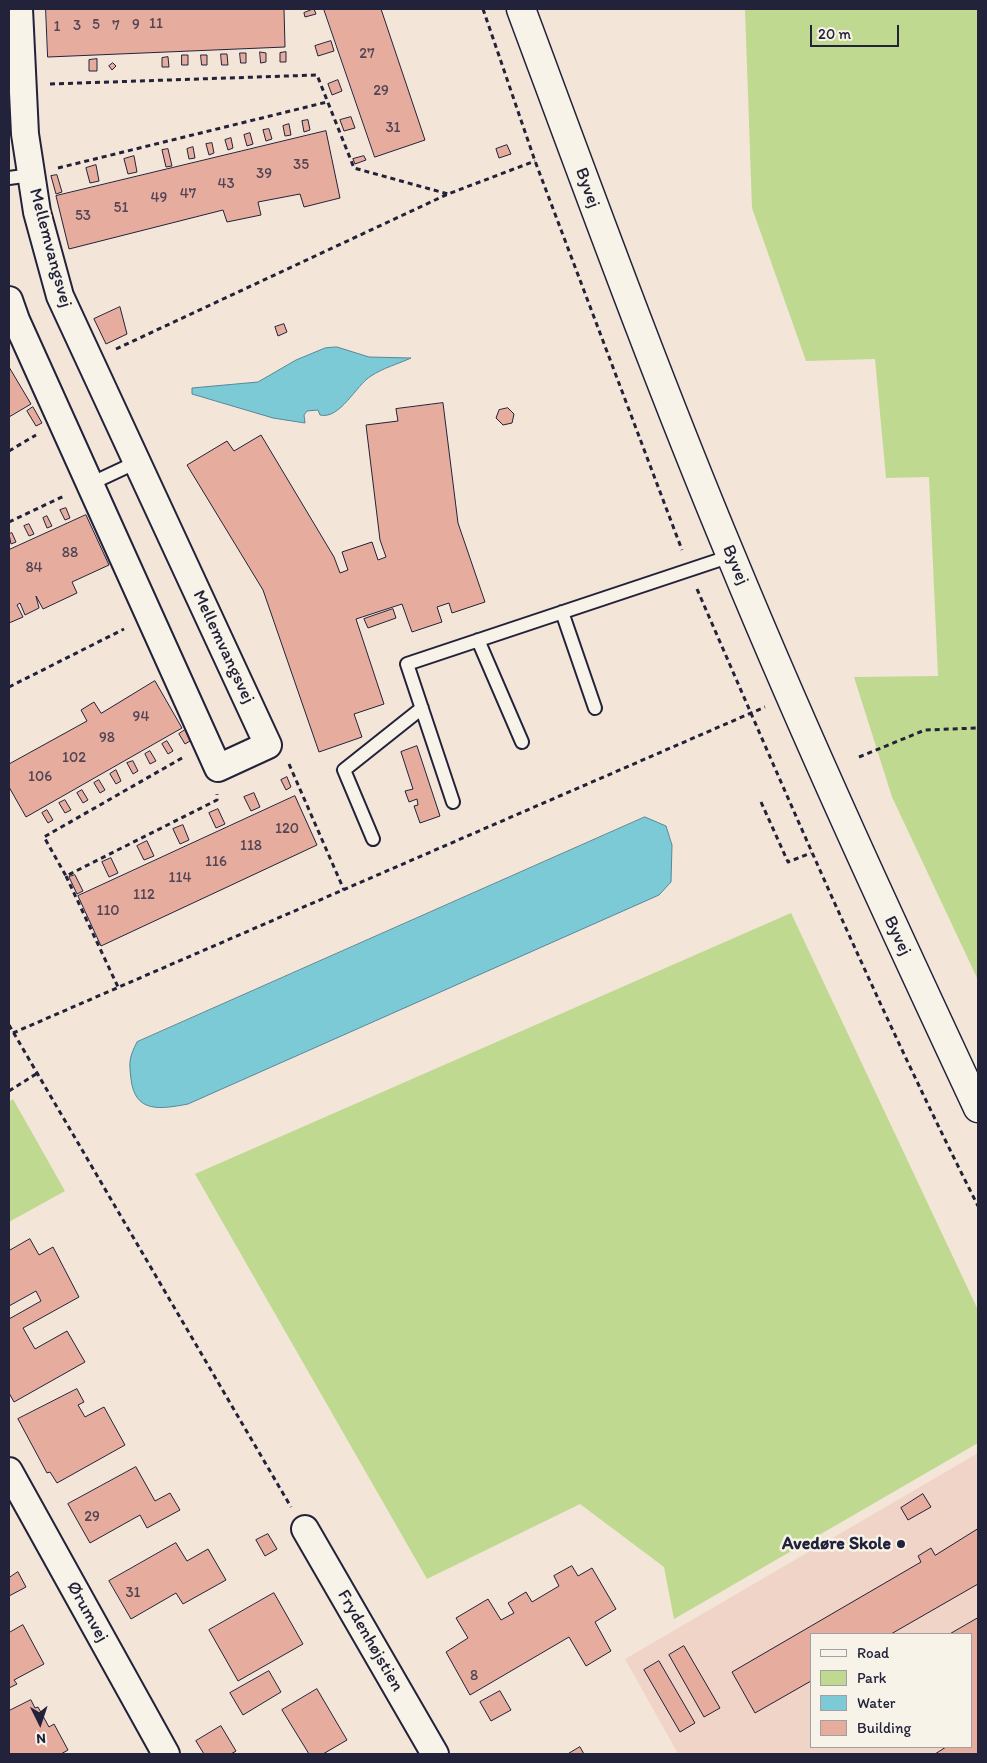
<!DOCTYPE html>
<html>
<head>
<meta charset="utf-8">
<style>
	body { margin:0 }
	#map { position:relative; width:987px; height:1763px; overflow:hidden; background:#f4e5d9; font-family:Itim,sans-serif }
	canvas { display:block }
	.frame { position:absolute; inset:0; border:10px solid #22223b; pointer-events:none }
	.legend { position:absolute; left:810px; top:1633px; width:162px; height:115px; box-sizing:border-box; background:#f7f3e8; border:1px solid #a29fa3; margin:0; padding:6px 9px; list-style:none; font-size:15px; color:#22223b }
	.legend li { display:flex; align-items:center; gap:10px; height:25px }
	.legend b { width:25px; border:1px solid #a29fa3 }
	.north { position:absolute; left:15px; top:1698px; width:50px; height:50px; -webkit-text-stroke:4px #f7f3e8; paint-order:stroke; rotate:176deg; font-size:14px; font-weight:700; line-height:20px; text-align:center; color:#22223b }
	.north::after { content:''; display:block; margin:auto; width:18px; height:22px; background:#22223b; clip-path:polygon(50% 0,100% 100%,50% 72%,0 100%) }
	.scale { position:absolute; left:810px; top:25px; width:89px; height:22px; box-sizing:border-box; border:2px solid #22223b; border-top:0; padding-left:6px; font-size:15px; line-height:18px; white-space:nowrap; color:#22223b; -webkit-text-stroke:4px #f7f3e8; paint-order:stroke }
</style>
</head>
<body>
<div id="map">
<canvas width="987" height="1763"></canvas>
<div class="frame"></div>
<ul class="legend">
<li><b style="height:6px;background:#f7f3e8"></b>Road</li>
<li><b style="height:14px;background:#c0d990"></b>Park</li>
<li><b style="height:14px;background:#7bcad6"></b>Water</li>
<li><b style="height:14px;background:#e6ad9f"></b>Building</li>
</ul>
<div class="north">N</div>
<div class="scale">20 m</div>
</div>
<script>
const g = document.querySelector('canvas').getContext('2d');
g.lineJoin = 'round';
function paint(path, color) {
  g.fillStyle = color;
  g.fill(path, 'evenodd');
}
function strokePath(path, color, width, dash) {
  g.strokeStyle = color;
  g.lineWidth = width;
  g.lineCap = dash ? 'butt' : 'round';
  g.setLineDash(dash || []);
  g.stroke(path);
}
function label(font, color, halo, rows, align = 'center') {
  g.font = font + ' Itim,sans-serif';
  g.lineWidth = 5;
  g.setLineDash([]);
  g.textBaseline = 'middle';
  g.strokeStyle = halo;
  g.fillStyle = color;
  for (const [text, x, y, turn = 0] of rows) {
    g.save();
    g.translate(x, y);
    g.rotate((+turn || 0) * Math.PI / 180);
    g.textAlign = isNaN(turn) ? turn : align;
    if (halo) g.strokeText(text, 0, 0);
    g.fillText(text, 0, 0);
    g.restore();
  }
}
paint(new Path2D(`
	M978 1453V1754H673L677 1752 625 1659ZM811 1634H971V1747H811Z`), '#f0d4c8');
paint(new Path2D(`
	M745 9H978V980L892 797 854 677 938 676 929 477 886 478 875 359 806 361 752 208Z
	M791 913 978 1310V1443L674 1619 664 1567 580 1504 427 1579 195 1174Z
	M13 1099 65 1191 9 1222V1102Z`), '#c0d990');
const water = new Path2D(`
	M337 347 369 357 411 358C398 364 383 368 371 376 356 385 340 420 320 415L318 410 307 411 304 415 305 423 273 418 192 394V388L258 382 296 360 325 348Z
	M645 817 666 826 672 845 671 882 659 895 188 1104C161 1109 135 1114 131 1079 129 1061 129 1058 137 1042Z`);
paint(water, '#7bcad6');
strokePath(water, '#578798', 1);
const building = new Path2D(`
	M46 9H284L285 47 48 57Z
	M314 9 316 14 305 17 304 13Z
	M324 9H381L425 140 375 157Z
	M331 41 334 51 318 56 315 46Z
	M260 52 266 53V62L261 63Z
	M286 52V62H280V53Z
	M240 53H246V63H241Z
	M221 54H227L228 65H222Z
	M182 55H188V65H182Z
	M201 55H207V65H202Z
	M168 57 169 67H162V58Z
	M97 59V71H89V60Z
	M113 63 116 66 112 70 109 66Z
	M338 80 342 91 332 95 328 84Z
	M351 117 355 128 344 131 340 120Z
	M308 120 310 130 304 132 302 121Z
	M289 124 291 135 285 136 283 126Z
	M269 129 272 139 266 141 263 130Z
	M326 131 340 198 304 207 300 194 258 202 261 215 227 222 223 210 69 249 56 196Z
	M250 133 253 144 247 146 244 135Z
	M231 138 233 148 228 150 225 140Z
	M212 143 214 153 209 155 206 144Z
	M507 145 511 154 499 158 496 149Z
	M193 147 195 158 189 159 187 149Z
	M168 149 172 166 166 167 162 150Z
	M134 156 137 172 128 174 124 159Z
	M364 156 366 160 355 164 353 159Z
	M96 165 99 181 90 183 86 168Z
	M57 175 62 192 56 194 51 176Z
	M120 307 127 334 106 344 94 319Z
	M284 324 287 332 278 336 275 327Z
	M9 367 31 404 9 417Z
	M443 403 458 523 485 602 452 613 449 603 437 607 442 622 412 632 402 604 356 619 384 704 354 714 362 737 319 752 263 590 187 465 227 441 234 451 261 435 334 557 340 573 348 570 342 552 372 542 378 560 386 557 380 540 366 425 398 421 396 409Z
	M33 407 42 423 36 426 27 411Z
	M508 408 514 414 512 423 503 425 496 418 499 410Z
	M66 508 70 518 65 520 60 510Z
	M86 515 109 565 72 582 77 593 43 609 36 596 39 608 25 615 20 603 17 605 23 617 9 623V550Z
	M47 516 52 526 47 528 43 518Z
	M29 524 34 534 29 536 24 526Z
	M12 533 16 542 11 544 9 534Z
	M393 609 396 618 368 628 364 619Z
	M155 681 182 728 26 817 9 787V764L87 721 81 710 94 702 101 713Z
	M185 730 190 741 185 744 179 734Z
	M167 741 173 751 168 754 162 744Z
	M417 746 440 816 420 823 414 806 418 805 417 799 409 802 405 791 413 789 401 752Z
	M150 751 156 761 150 764 145 754Z
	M133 761 138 771 133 774 127 763Z
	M116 770 121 781 116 784 110 774Z
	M287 777 291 787 286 790 281 780Z
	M99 780 105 790 100 793 94 783Z
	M82 790 88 800 83 803 77 793Z
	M254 793 260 807 251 811 244 797Z
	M295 796 317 845 101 946 78 896Z
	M65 800 71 810 65 813 59 803Z
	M218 809 225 824 216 828 209 813Z
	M47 810 53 820 48 823 42 813Z
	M183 825 189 840 180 844 173 829Z
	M147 841 154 856 144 860 137 846Z
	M111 858 118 873 109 877 102 862Z
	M75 875 83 891 77 894 69 877Z
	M30 1239 39 1255 53 1247 79 1297 23 1328 35 1349 67 1331 85 1362 14 1402 9 1393V1319L41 1301 36 1291 9 1306V1251Z
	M77 1389 84 1402 78 1405 85 1417 104 1407 125 1445 57 1483 50 1472 47 1473 18 1419Z
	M136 1467 155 1501 170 1493 180 1510 147 1528 140 1515 90 1543 68 1504Z
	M923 1494 931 1507 908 1520 901 1508Z
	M978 1529V1584L891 1634H811V1681L755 1713 732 1672 921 1562 918 1556 931 1548 935 1555Z
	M268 1534 277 1549 265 1556 256 1540Z
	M176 1543 187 1561 208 1549 226 1580 183 1604 176 1593 131 1619 109 1581Z
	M572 1566 578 1576 592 1568 616 1609 595 1622 611 1651 586 1666 569 1637 470 1695 446 1652 468 1638 456 1618 488 1599 501 1620 514 1613 508 1603 526 1592 532 1602 559 1586 554 1576Z
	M18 1572 26 1587 9 1596V1578Z
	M274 1593 303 1644 238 1681 209 1630Z
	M978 1618V1754H935L946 1747H971V1634H950Z
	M23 1625 44 1664 14 1680 17 1684 9 1688V1633Z
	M684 1646 720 1708 704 1717 669 1655Z
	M659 1661 695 1723 680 1732 644 1670Z
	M269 1671 281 1692 243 1715 230 1693Z
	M317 1689 347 1740 323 1754H309L282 1710Z
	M500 1691 511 1710 491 1721 480 1702Z
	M31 1700 35 1708 38 1707 49 1727 54 1724 68 1750 61 1754H9V1711Z
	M221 1726 236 1751 231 1754H204L196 1741Z
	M580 1747 584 1754H568Z`);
paint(building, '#e6ad9f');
strokePath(building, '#22223b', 1);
const service = new Path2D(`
	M9 178 31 175
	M90 484 137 462
	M562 612 595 708
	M478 640 522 742
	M453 802 407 664 731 556
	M373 839 344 770 422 708`);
const minor = new Path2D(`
	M9 300 16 320 218 768 268 745 60 296 37 212 25 134 19 9
	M9 1471 166 1754
	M305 1529 435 1754`);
const tertiary = new Path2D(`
	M521 9C589 192 656 376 731 556 808 743 893 926 978 1108`);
strokePath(service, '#22223b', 16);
strokePath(minor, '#22223b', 30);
strokePath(tertiary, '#22223b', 31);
strokePath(new Path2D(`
	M483 9 535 161 682 550
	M50 84 317 75 354 168 448 194
	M58 168 327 102
	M116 349 448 194 535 161
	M9 451 36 435
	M9 522 64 496
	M697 589C787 796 876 1004 978 1206
	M9 687 124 629
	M859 757 925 730 978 728
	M182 758 44 837 66 876 217 800V794
	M289 764 344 890
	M761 802 788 862 811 853
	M66 876 118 987
	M9 1025 291 1507
	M13 1033 765 707
	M9 1091 36 1074`), '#22223b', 3, [5, 4]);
strokePath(service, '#f7f3e8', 12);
strokePath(minor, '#f7f3e8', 26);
strokePath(tertiary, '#f7f3e8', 28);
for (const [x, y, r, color] of [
	[901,1544,5,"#22223b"]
]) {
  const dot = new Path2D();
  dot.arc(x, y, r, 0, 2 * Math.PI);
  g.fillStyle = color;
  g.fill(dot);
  strokePath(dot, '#f7f3e8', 2);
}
label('15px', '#534554', null, [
	["11",156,24],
	["5",96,25],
	["9",136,25],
	["3",77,26],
	["7",116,26],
	["1",57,27],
	["27",367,54],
	["29",381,91],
	["31",393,128],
	["35",301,165],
	["39",264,174],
	["43",226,184],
	["47",188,194],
	["49",159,198],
	["51",121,208],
	["53",83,216],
	["88",70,553],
	["84",34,568],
	["94",141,717],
	["98",107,738],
	["102",74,758],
	["106",40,777],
	["120",287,829],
	["118",251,846],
	["116",216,862],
	["114",180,878],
	["112",144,895],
	["110",108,911],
	["29",92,1517],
	["31",133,1593],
	["8",474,1676]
]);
label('18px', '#22223b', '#f7f3e8', [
	["Byvej",587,188,70],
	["Mellemvangsvej",50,248,75],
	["Byvej",735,565,67],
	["Mellemvangsvej",223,647,65],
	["Byvej",897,936,65],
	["Ørumvej",87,1612,61],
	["Frydenhøjstien",370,1641,60]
]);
label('bold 18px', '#22223b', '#f7f3e8', [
	["Avedøre Skole",891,1544]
], 'right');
</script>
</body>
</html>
